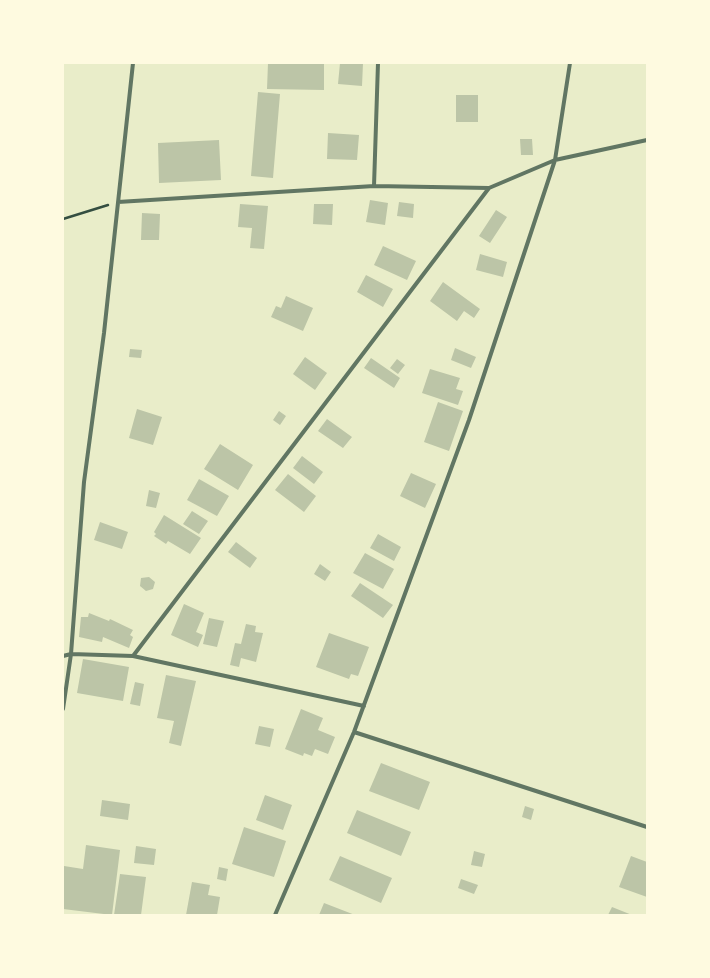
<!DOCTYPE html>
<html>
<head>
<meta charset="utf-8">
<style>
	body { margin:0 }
	#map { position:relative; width:710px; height:978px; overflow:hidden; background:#e9edc9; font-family:Raleway,sans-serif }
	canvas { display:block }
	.frame { position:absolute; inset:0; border:64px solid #fefae0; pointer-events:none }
</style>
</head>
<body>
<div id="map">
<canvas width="710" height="978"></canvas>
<div class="frame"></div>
</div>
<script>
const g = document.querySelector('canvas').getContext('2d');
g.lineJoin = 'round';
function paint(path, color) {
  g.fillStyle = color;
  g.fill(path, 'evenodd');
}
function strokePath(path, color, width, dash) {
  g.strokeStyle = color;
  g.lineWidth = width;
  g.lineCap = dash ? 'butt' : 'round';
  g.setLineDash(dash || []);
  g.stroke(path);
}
paint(new Path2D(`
	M268 63H324V90L267 89Z
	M340 63H363L362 86 338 84Z
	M258 92 280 94 273 178 251 176Z
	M456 95H478V122H456Z
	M328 133 359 135 357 160 327 159Z
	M520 139H532L533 155H521Z
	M219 140 221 180 159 183 158 143Z
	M370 200 388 203 385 225 366 222Z
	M399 202 414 204 413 218 397 216Z
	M240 204 268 206 264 249 250 248 252 228 238 227Z
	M314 204H333L332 225 313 224Z
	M496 210 507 217 490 243 479 236Z
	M142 213 160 214 159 240H141Z
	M383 246 416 261 407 280 374 265Z
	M480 254 507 262 503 277 476 270Z
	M366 275 393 289 383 307 357 292Z
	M443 282 480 309 474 318 464 311 457 321 430 301Z
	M286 296 313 308 303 331 271 317 276 306 281 308Z
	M455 348 476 357 471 368 451 360Z
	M130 349 142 350 141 358 129 357Z
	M305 357 327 373 315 390 293 374Z
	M371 358 400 378 394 388 364 368Z
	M397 359 405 365 398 374 390 368Z
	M430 369 460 378 456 389 463 391 458 405 422 393Z
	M438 402 463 411 449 451 424 442Z
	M137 409 162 417 153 445 129 438Z
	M279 411 286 416 280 425 273 420Z
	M327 419 352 437 343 448 318 431Z
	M220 444 253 465 238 490 204 469Z
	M302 456 323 472 314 484 293 468Z
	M411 473 436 484 425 508 400 496Z
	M288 474 316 496 304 512 275 490Z
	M199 479 229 496 217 516 187 500Z
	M149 490 160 493 156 508 146 506Z
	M192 511 208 521 199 534 183 524Z
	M164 515 201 538 190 554 168 541 166 544 154 536 156 534 154 532Z
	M100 522 128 532 122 549 94 540Z
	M378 534 401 547 394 561 370 548Z
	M236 542 257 558 250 568 228 552Z
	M365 553 394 569 383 589 353 573Z
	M320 564 331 572 325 581 314 574Z
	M149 577 155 582 153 589 146 591 140 586 141 578Z
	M360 583 393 605 383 618 351 596Z
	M184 604 204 613 196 632 203 635 198 647 171 635Z
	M89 613 109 621 110 619 133 630 130 635 133 637 129 648 103 637 102 642 79 637 81 617H88Z
	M209 618 224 621 217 647 203 644Z
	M246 624 256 626 255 632 263 633 256 662 241 658 239 667 230 665 235 643 241 644Z
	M329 633 369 647 358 676 351 674 349 679 316 667Z
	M83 659 129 667 123 701 77 693Z
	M166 675 196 681 181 746 169 743 174 721 157 718Z
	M135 682 144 684 140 706 130 704Z
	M301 709 323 718 318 730 335 737 328 754 315 749 312 756 304 753 303 756 285 749Z
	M259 726 274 729 270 747 255 744Z
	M381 763 430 782 419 810 369 791Z
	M265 795 292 805 283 830 256 820Z
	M102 800 130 804 128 820 100 816Z
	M525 806 534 809 531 820 522 817Z
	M357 810 411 832 401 856 347 833Z
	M244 827 286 841 274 877 232 864Z
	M86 845 120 850 112 915 63 909V876L64 866 83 869Z
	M136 846 156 849 154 865 134 863Z
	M474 851 485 854 482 867 471 865Z
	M340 856 392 878 381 903 329 880Z
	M631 856 647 862V897L619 887Z
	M219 867 228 869 226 881 217 879Z
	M120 874 146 877 141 915H114Z
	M461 879 478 885 474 894 458 888Z
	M192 882 210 885 208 895 220 897 217 915H186Z
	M324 903 355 915H319Z
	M612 907 632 915H608Z`), '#bcc5a7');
strokePath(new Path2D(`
	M63 219 108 205`), '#344e41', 2.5);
strokePath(new Path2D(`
	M374 186 378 63
	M118 202 374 186 489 188 555 160 647 140
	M63 656 71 654 133 656 364 706
	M133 656 489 188
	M63 709 71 654 84 482 104 333 133 63
	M354 732 647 827
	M275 915 354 732 469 420 555 160 570 63`), '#617663', 4);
</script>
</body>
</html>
